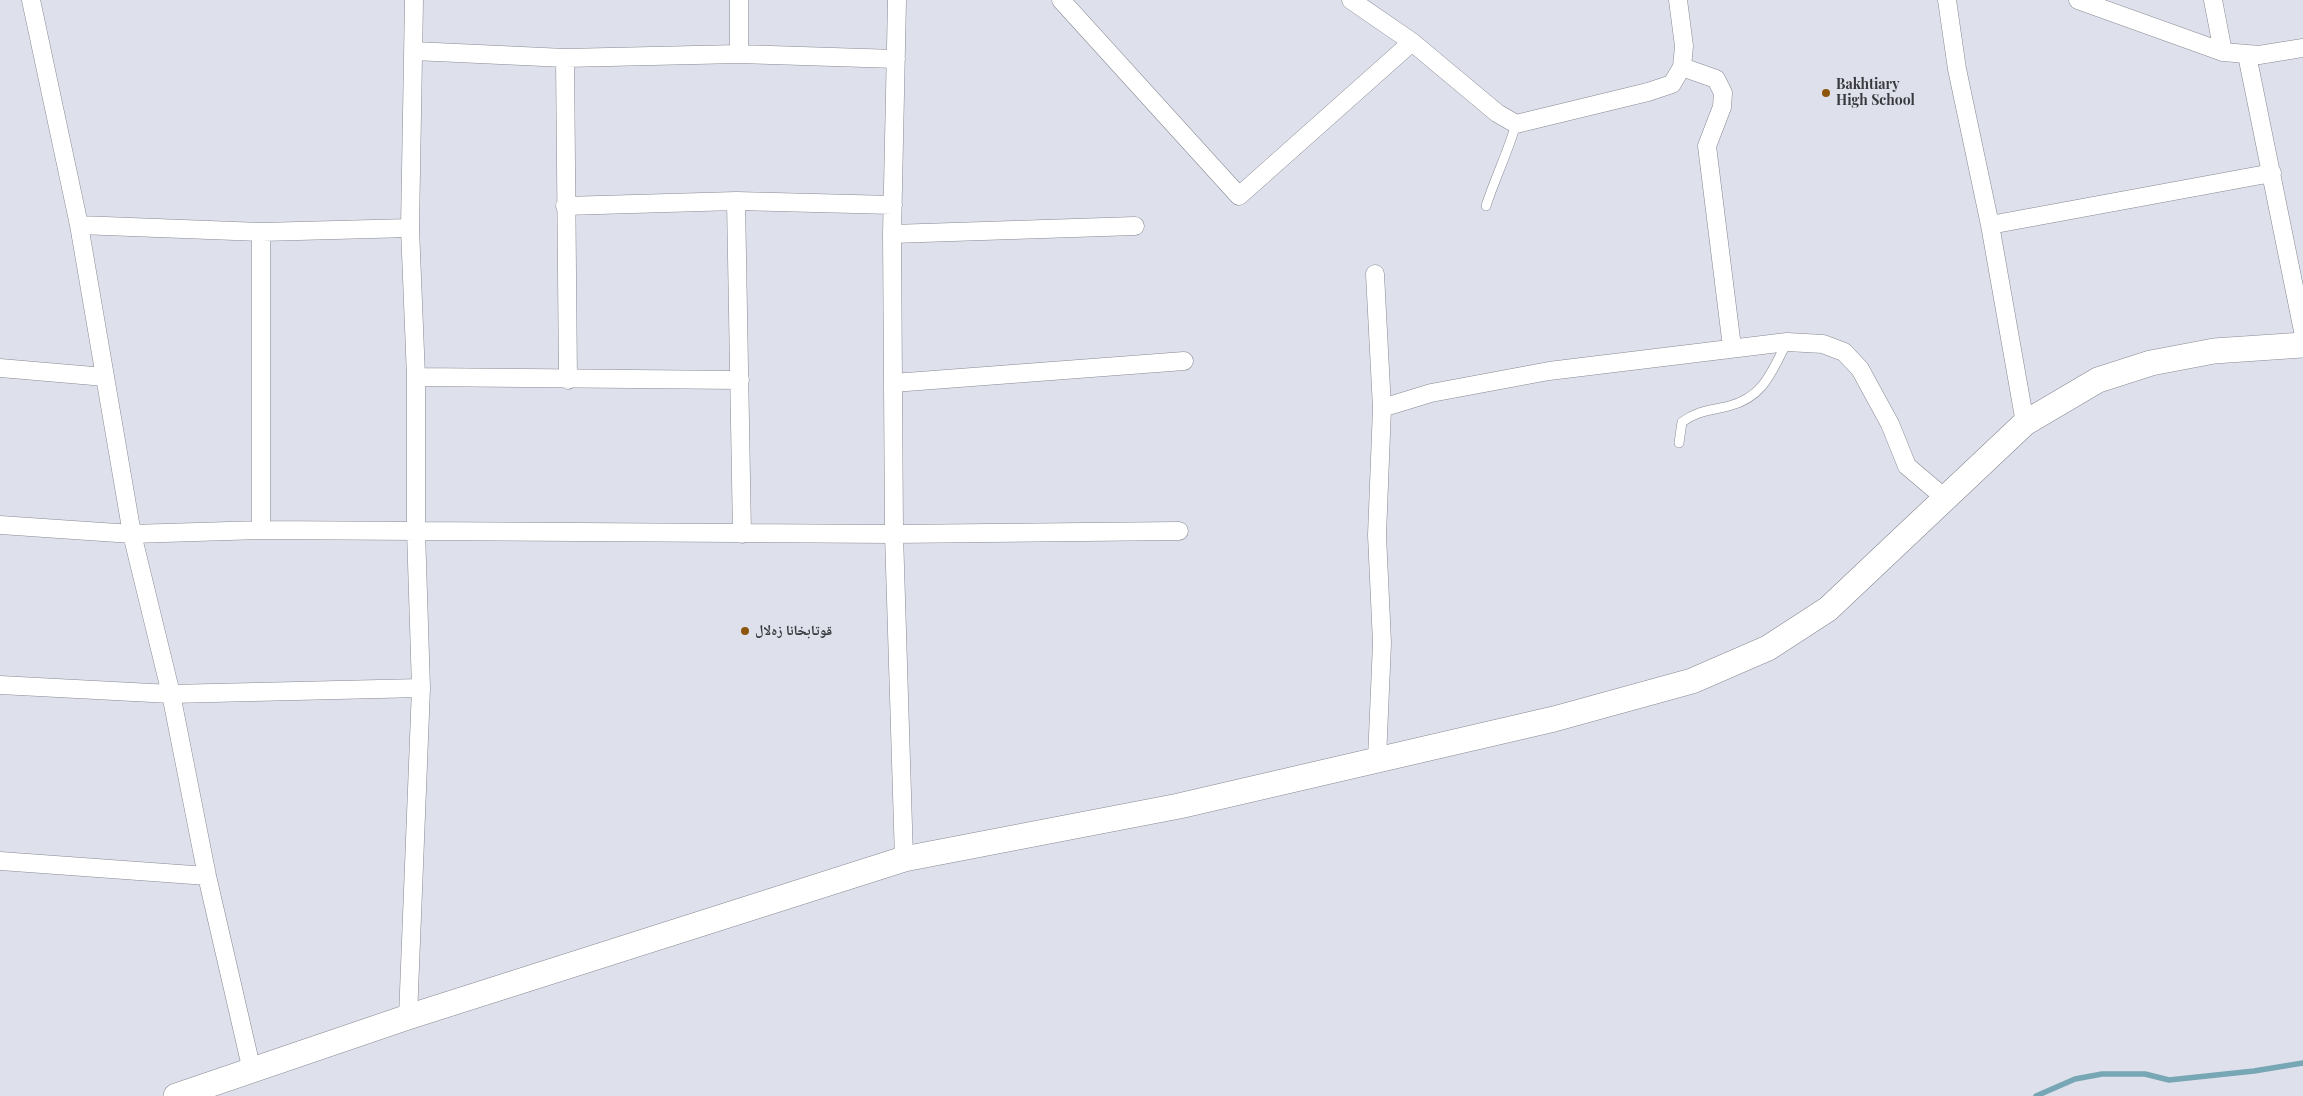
<!DOCTYPE html>
<html>
<head>
<meta charset="utf-8">
<style>
	body { margin:0 }
	canvas { display:block; background:#dee0eb }
</style>
</head>
<body>
<canvas width="2303" height="1096"></canvas>
<script>
const g = document.querySelector('canvas').getContext('2d');
g.lineJoin = 'round';
function strokePath(path, color, width, dash) {
  g.strokeStyle = color;
  g.lineWidth = width;
  g.lineCap = dash ? 'butt' : 'round';
  g.setLineDash(dash || []);
  g.stroke(path);
}
function label(font, color, halo, rows, align = 'center') {
  g.font = font + ' "Playfair Display","Noto Naskh Arabic",serif';
  g.lineWidth = 5;
  g.setLineDash([]);
  g.textBaseline = 'middle';
  g.strokeStyle = halo;
  g.fillStyle = color;
  for (const [text, x, y, turn = 0] of rows) {
    g.save();
    g.translate(x, y);
    g.rotate((+turn || 0) * Math.PI / 180);
    g.textAlign = isNaN(turn) ? turn : align;
    if (halo) g.strokeText(text, 0, 0);
    g.fillText(text, 0, 0);
    g.restore();
  }
}
strokePath(new Path2D(`
	M2036 1096 2075 1079 2102 1074H2145L2169 1080 2254 1071 2303 1063`), '#77a6b5', 5.5);
const lane = new Path2D(`
	M1486 206C1495 178 1508 152 1516 124
	M1679 443 1682 422C1699 410 1709 411 1729 406 1764 397 1772 371 1787 342`);
const street = new Path2D(`
	M31 0 79 225 132 534 171 694 207 876 252 1071
	M739 0V54
	M897 0 892 234 894 534 904 859
	M1061 0 1239 196 1412 42
	M1351 0 1412 42 1497 113 1516 124 1648 92 1672 84 1682 67 1684 46 1678 0
	M1947 0 1957 69 1990 225 2025 423
	M2078 0 2223 52 2259 55 2303 48
	M2213 0 2223 52
	M414 51 565 58 739 54 896 59
	M2247 55 2303 331
	M565 58 568 380
	M1682 67 1716 79 1723 93 1722 107 1707 146 1732 347
	M736 201 742 534
	M565 206 736 201 893 205
	M79 225 261 232 410 228
	M1990 225 2272 173
	M261 232V530
	M892 234 1135 226
	M1375 274 1382 408 1377 535 1382 643 1377 759
	M0 368 105 377
	M416 377 740 380
	M893 383 1184 361
	M1382 408 1431 393 1549 371 1787 342 1823 344 1844 352 1860 369 1890 424 1907 466 1946 499
	M0 525 132 534 261 530 894 534 1179 531
	M0 685 171 694 421 688
	M0 861 207 876
	M408 1017 421 688 416 531V377L410 228 414 0`);
const secondary = new Path2D(`
	M176 1096 408 1017 904 859 1179 806 1554 719 1692 681 1768 648 1828 609 2025 423 2098 380 2151 363 2214 351 2303 345`);
strokePath(lane, '#878993', 10);
strokePath(street, '#878993', 19);
strokePath(secondary, '#878993', 26);
strokePath(lane, '#fff', 9);
strokePath(street, '#fff', 18);
strokePath(secondary, '#fff', 25);
for (const [x, y, r, color] of [
	[1826,93,5,"#8d550b"],
	[745,631,5,"#8d550b"]
]) {
  const dot = new Path2D();
  dot.arc(x, y, r, 0, 2 * Math.PI);
  g.fillStyle = color;
  g.fill(dot);
  strokePath(dot, '#dee0eb', 2);
}
label('bold 14px', '#393a3e', '#dee0eb', [
	["Bakhtiary",1836,85],
	["High School",1836,101],
	["قوتابخانا زەلال",755,631]
], 'left');
</script>
</body>
</html>
